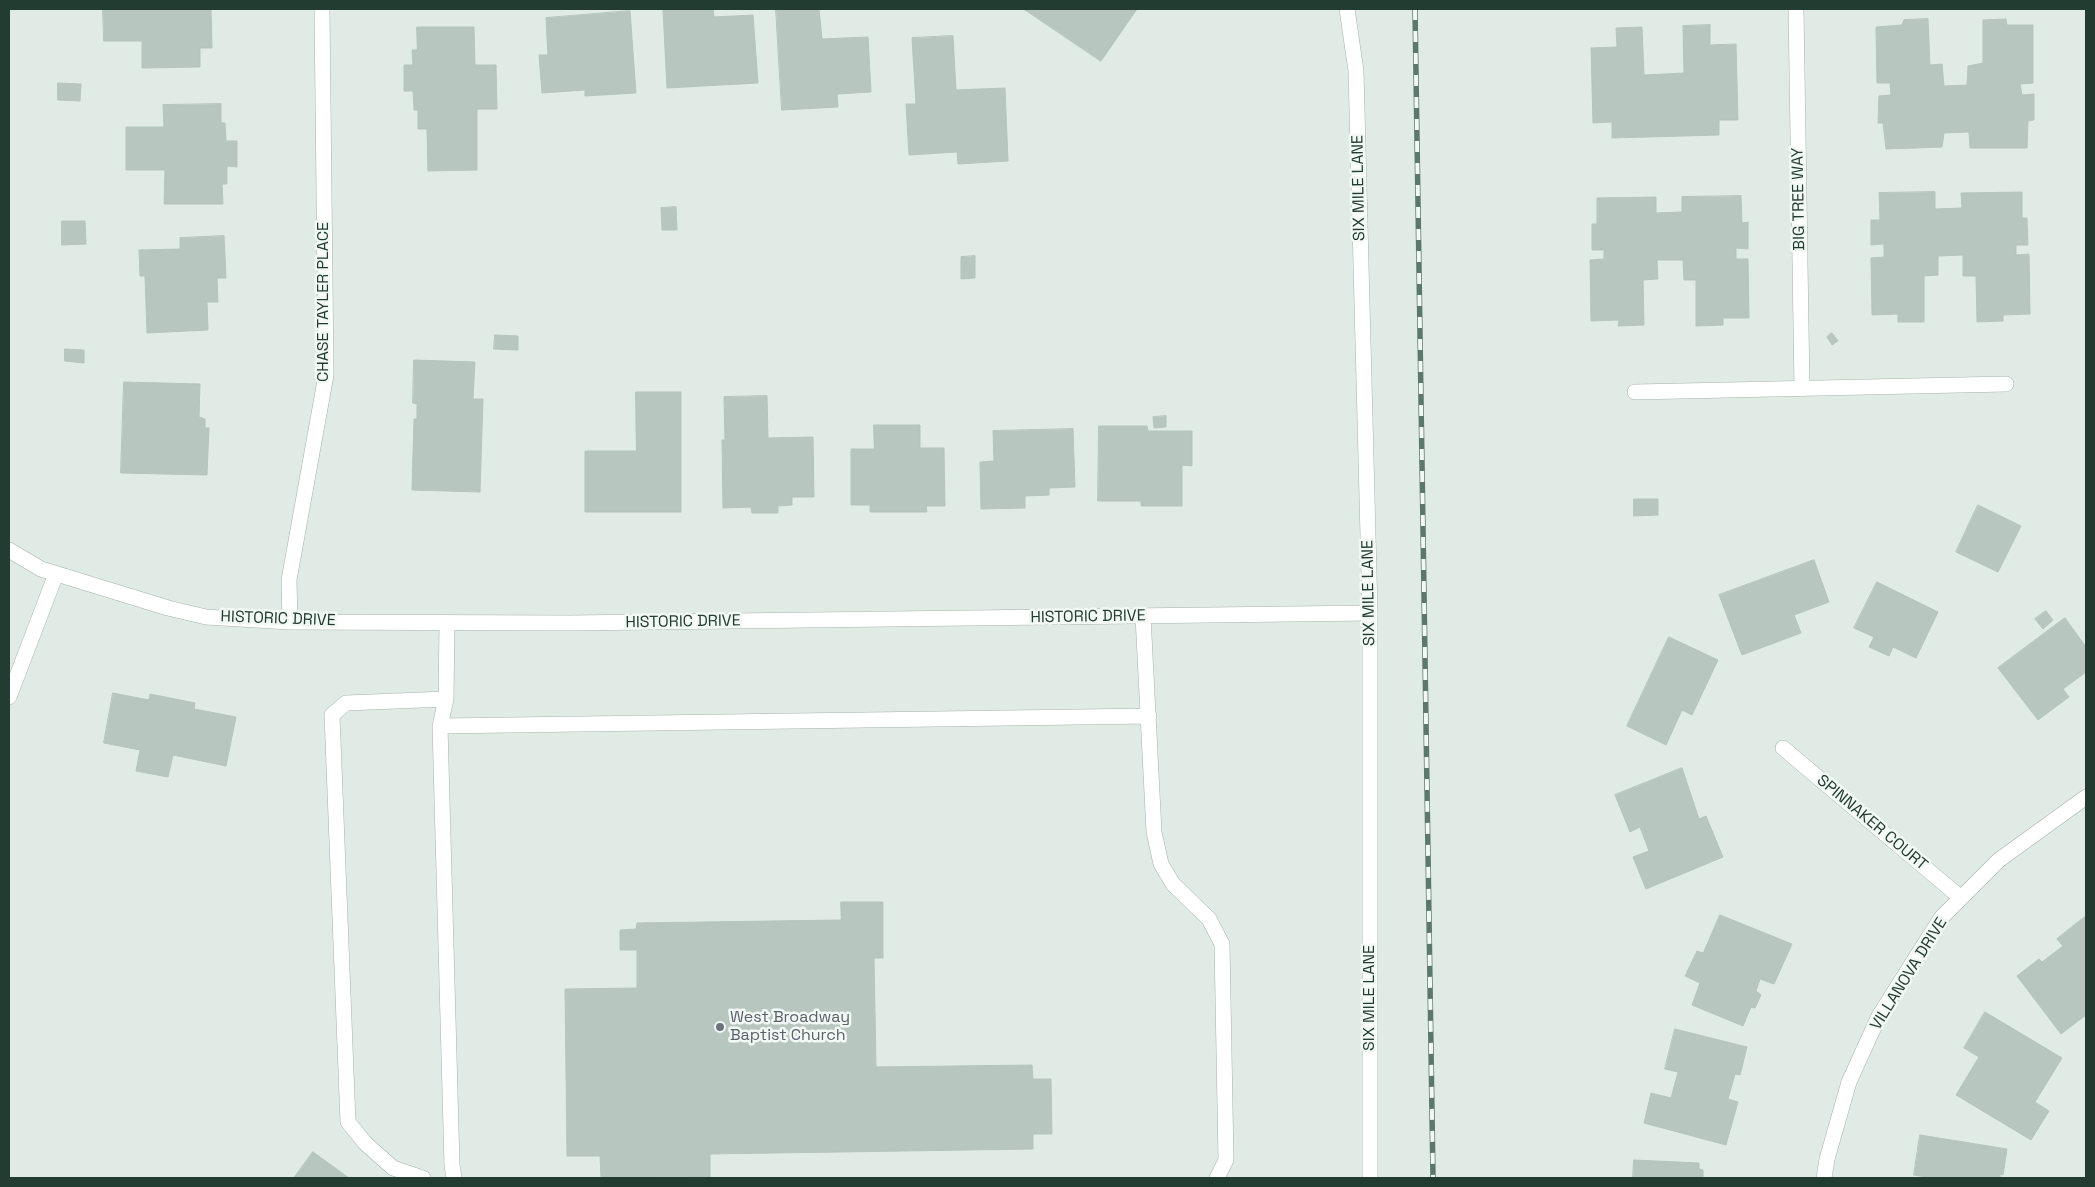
<!DOCTYPE html>
<html>
<head>
<meta charset="utf-8">
<style>
	body { margin:0 }
	#map { position:relative; width:2095px; height:1187px; overflow:hidden; background:#e1ebe5; font-family:"Space Grotesk",sans-serif }
	canvas { display:block }
	.frame { position:absolute; inset:0; border:10px solid #223c31; pointer-events:none }
</style>
</head>
<body>
<div id="map">
<canvas width="2095" height="1187"></canvas>
<div class="frame"></div>
</div>
<script>
const g = document.querySelector('canvas').getContext('2d');
g.lineJoin = 'round';
function paint(path, color) {
  g.fillStyle = color;
  g.fill(path, 'evenodd');
}
function strokePath(path, color, width, dash) {
  g.strokeStyle = color;
  g.lineWidth = width;
  g.lineCap = dash ? 'butt' : 'round';
  g.setLineDash(dash || []);
  g.stroke(path);
}
function label(font, color, halo, rows, align = 'center') {
  g.font = font + ' "Space Grotesk",sans-serif';
  g.lineWidth = 5;
  g.setLineDash([]);
  g.textBaseline = 'middle';
  g.strokeStyle = halo;
  g.fillStyle = color;
  for (const [text, x, y, turn = 0] of rows) {
    g.save();
    g.translate(x, y);
    g.rotate((+turn || 0) * Math.PI / 180);
    g.textAlign = isNaN(turn) ? turn : align;
    if (halo) g.strokeText(text, 0, 0);
    g.fillText(text, 0, 0);
    g.restore();
  }
}
const building = new Path2D(`
	M103 9H211L212 48H200V67L142 68V41H104Z
	M682 9H713L714 17 753 15 758 83 667 88 663 10Z
	M776 9H819L822 39 868 37 871 92 837 94 838 107 782 110Z
	M1024 9H1137L1101 61Z
	M630 11 636 93 585 96V90L542 93 539 55H548L546 18Z
	M1928 19 1930 65 1942 64 1944 86 1967 85 1968 66 1983 63V20L2006 19 2007 25H2033V83L2020 84 2022 95 2034 94V120L2028 121 2027 148H1970L1969 132 1944 133 1942 147 1886 149 1883 123H1878L1879 96 1891 95 1890 83H1877L1876 27 1902 25 1904 20Z
	M1710 25V45L1736 44 1738 120H1719V135L1612 138V122L1593 123 1591 48 1617 47 1616 28 1642 27 1644 75 1684 73 1683 26Z
	M417 27H474L475 65H496L497 109H477V170L428 171 427 129H418V110H414L413 91H404V65H413L412 50H417Z
	M953 36 956 90 1005 88 1008 161 958 164 957 152 909 155 906 104H916L912 38Z
	M58 83 81 84 80 101 58 100Z
	M221 104V123H225L226 141H237V167L227 166V184H222L223 204H164L165 170H126V127H164L163 105Z
	M1935 192V209L1962 208 1961 193 2022 192V218H2027L2028 245H2016V255L2029 254 2030 314 2003 315V321L1977 322 1976 276H1963V255L1938 256V275L1924 276V322H1898V314L1872 315 1871 258 1884 257V244L1871 245V220H1880L1879 193Z
	M1741 196 1742 223 1748 222V249L1736 248V259H1748L1749 318H1723V325L1696 326V280H1684L1683 260H1657L1658 279 1643 280 1644 325 1618 326 1619 320 1591 321 1590 260 1604 259V250H1592V224H1597V198L1656 197V213L1682 212V197Z
	M676 207 677 230H662L661 208Z
	M62 221H85L86 244 62 245Z
	M224 236 226 278H217L218 302H207L208 330 147 333 145 276H140L139 250 180 249V238Z
	M975 256V278L961 279V257Z
	M1832 333 1838 341 1832 345 1827 337Z
	M495 335 518 336V350L494 349Z
	M65 349 84 350V363L65 361Z
	M414 360 475 362 473 399H483L480 492 412 490 414 419H417V404L413 403Z
	M124 382 200 384 199 417 205 419V428H209L207 475 121 473Z
	M636 392H681V512H585V451H636Z
	M767 396 768 438 813 437 814 497H792V505L778 506V513H752L751 507 723 508 722 440H725L724 397Z
	M1166 416V427L1154 428 1153 417Z
	M874 425H920V448H944L945 506H926L927 512H870V505H851V449H874Z
	M1099 426H1147L1148 431H1192V466L1182 465V506H1141V501H1098Z
	M1073 429 1075 487 1049 488V495L1025 496V508L981 509 980 462 994 461 993 431Z
	M1634 499H1658V515L1634 516Z
	M1978 505 2021 526 1998 572 1956 552Z
	M1814 560 1829 602 1794 615 1801 633 1742 655 1719 595Z
	M1877 582 1938 612 1916 658 1893 647 1889 656 1869 647 1874 637 1854 628Z
	M2046 611 2053 620 2043 629 2035 619Z
	M2065 618 2086 647V672L2063 689 2069 697 2038 720 1998 668Z
	M1669 637 1718 660 1692 715 1682 710 1666 745 1627 726Z
	M113 693 149 700 150 694 195 703 194 709 236 717 226 766 173 755 168 777 136 771 140 750 104 743Z
	M1682 768 1699 819 1706 816 1723 857 1646 889 1633 857 1649 851 1640 827 1630 832 1615 795Z
	M841 902H883V958H874L876 1067 1032 1065 1033 1079H1051L1052 1134H1033V1149L710 1154V1177L601 1178 600 1156H567L565 989 637 988V950H620V930L636 929 637 923 841 920Z
	M1720 915 1792 944 1774 984 1760 979 1756 991 1761 995 1755 1008 1751 1007 1743 1026 1692 1005 1700 983 1685 976 1697 951 1703 953Z
	M2086 916V1015L2061 1034 2017 976 2039 959 2042 962 2063 946 2057 939Z
	M1985 1012 2062 1058 2035 1102 2049 1111 2031 1140 1956 1095 1979 1057 1964 1048Z
	M1675 1029 1747 1047 1740 1075 1735 1074 1728 1099 1738 1102 1726 1145 1644 1123 1651 1093 1671 1098 1678 1072 1665 1069Z
	M1920 1135 2007 1149 2003 1175 2000 1174V1178H1932L1914 1175Z
	M313 1152 349 1178H294Z
	M1634 1160 1699 1163V1169L1703 1170V1178H1633Z`);
paint(building, '#b7c6be');
strokePath(building, '#b4c5bb', 1);
const lane = new Path2D(`
	M1635 392 2006 384
	M1143 616 1154 832 1161 864 1173 884 1209 919 1222 944 1226 1160 1217 1178
	M447 623 446 699 440 726 452 1165 454 1178
	M440 726 1149 716
	M423 1178 393 1168 365 1143 348 1122 332 715 346 703 446 699`);
const street = new Path2D(`
	M1796 9 1802 389
	M9 550 41 569 168 608 206 617 290 622 569 623 1370 613
	M290 622 289 580 326 375 322 9
	M9 697 56 574
	M1783 748 1961 898
	M1824 1178 1827 1159 1849 1082 1879 1016 1941 918 1999 860 2086 797`);
const secondary = new Path2D(`
	M1347 9 1356 71 1370 613V1178`);
strokePath(lane, '#a4b3ab', 16);
strokePath(street, '#a4b3ab', 16);
strokePath(secondary, '#a0b7ac', 16);
strokePath(lane, '#fff', 15);
strokePath(street, '#fff', 15);
strokePath(secondary, '#fff', 15);
const rail = new Path2D(`
	M1415 9 1433 1178`);
strokePath(rail, '#5c776c', 5.5);
strokePath(rail, '#f2f8f4', 4, [11]);
for (const [x, y, r, color] of [
	[720,1027,5,"#6b7280"]
]) {
  const dot = new Path2D();
  dot.arc(x, y, r, 0, 2 * Math.PI);
  g.fillStyle = color;
  g.fill(dot);
  strokePath(dot, '#f2f8f4', 2);
}
label('16px', '#223c31', '#f2f8f4', [
	["SIX MILE LANE",1359,188,-91],
	["BIG TREE WAY",1799,199,-91],
	["CHASE TAYLER PLACE",324,302,-90],
	["SIX MILE LANE",1369,593,-91],
	["HISTORIC DRIVE",1088,617,-1],
	["HISTORIC DRIVE",278,619,2],
	["HISTORIC DRIVE",683,622,-1],
	["SPINNAKER COURT",1872,823,40],
	["VILLANOVA DRIVE",1909,974,-58],
	["SIX MILE LANE",1370,998,-90]
]);
label('16px', '#5b616d', '#f2f8f4', [
	["West Broadway",730,1018],
	["Baptist Church",730,1036]
], 'left');
</script>
</body>
</html>
